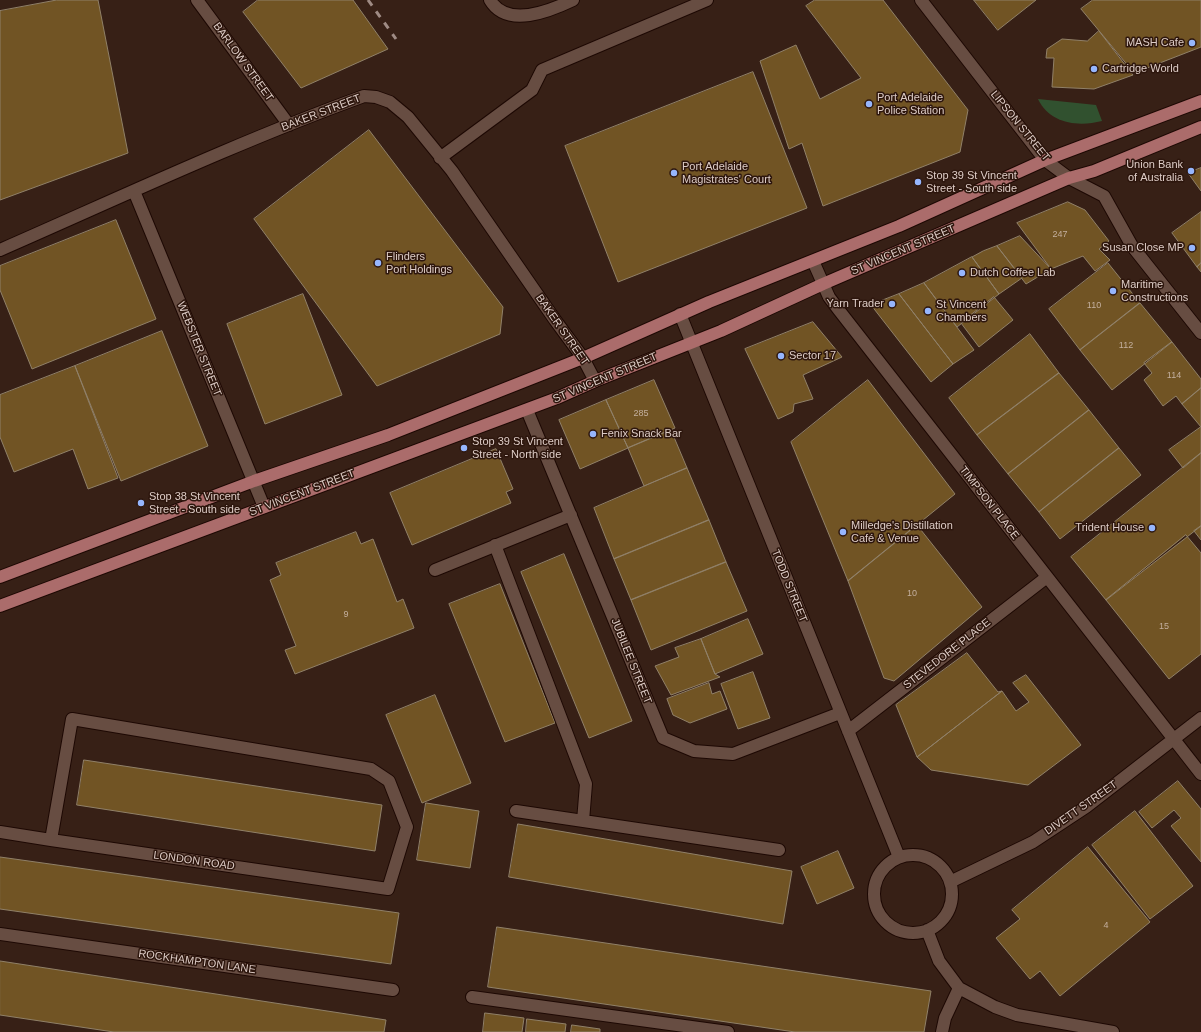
<!DOCTYPE html>
<html>
<head>
<meta charset="utf-8">
<style>
	body { margin:0 }
	canvas { display:block; background:#372016 }
</style>
</head>
<body>
<canvas width="1201" height="1032"></canvas>
<script>
const g = document.querySelector('canvas').getContext('2d');
g.lineJoin = 'round';
function paint(path, color) {
  g.fillStyle = color;
  g.fill(path, 'evenodd');
}
function strokePath(path, color, width, dash) {
  g.strokeStyle = color;
  g.lineWidth = width;
  g.lineCap = dash ? 'butt' : 'round';
  g.setLineDash(dash || []);
  g.stroke(path);
}
function label(font, color, halo, rows, align = 'center') {
  g.font = font + ' Arial,sans-serif';
  g.lineWidth = 3;
  g.setLineDash([]);
  g.textBaseline = 'middle';
  g.strokeStyle = halo;
  g.fillStyle = color;
  for (const [text, x, y, turn = 0] of rows) {
    g.save();
    g.translate(x, y);
    g.rotate((+turn || 0) * Math.PI / 180);
    g.textAlign = isNaN(turn) ? turn : align;
    if (halo) g.strokeText(text, 0, 0);
    g.fillText(text, 0, 0);
    g.restore();
  }
}
paint(new Path2D(`
	M1038 99 1096 105 1102 121C1078 127 1050 124 1038 99Z`), '#31512f');
const building = new Path2D(`
	M57 0H98L128 153 0 200V11Z
	M258 0H353L388 49 301 88 243 12Z
	M815 0H883L968 110 960 152 823 206 802 143 789 149 760 61 796 45 820 99 861 78 806 6Z
	M974 0H1036L998 30Z
	M1093 0H1201V47L1134 73 1081 9Z
	M1099 31 1133 75 1094 89 1052 87 1054 58H1046L1047 49 1062 39 1087 41Z
	M753 72 807 208 618 282 565 146Z
	M369 130 503 307 500 334 377 386 254 219Z
	M1201 168V191L1188 173Z
	M1068 202 1085 210 1109 241 1099 249 1110 260 1095 271 1083 256 1051 269 1017 223Z
	M1201 212V263L1197 267 1172 233Z
	M116 220 156 319 32 369 0 290V266Z
	M1020 236 1051 269 1026 284 997 246Z
	M997 246 1022 278 999 294 972 257 983 251Z
	M972 257 999 294 957 327 924 283Z
	M1108 263 1140 303 1080 350 1049 309Z
	M1201 263V272L1197 267Z
	M924 283 974 350 953 364 899 294Z
	M303 294 342 395 265 424 227 324Z
	M899 294 953 364 931 382 871 305Z
	M994 297 1013 320 979 347 961 323Z
	M1140 303 1172 342 1112 390 1080 350Z
	M813 322 842 357 803 375 813 399 794 404 793 412 778 419 745 349Z
	M162 331 208 446 121 481 75 366Z
	M1030 334 1059 373 977 435 949 398Z
	M1172 342 1201 379V388L1182 404 1176 396 1163 406 1144 380 1152 373 1144 363Z
	M75 366 118 478 88 489 73 449 14 472 0 437V395Z
	M1059 373 1089 410 1008 474 977 435Z
	M654 380 675 428 628 448 606 400Z
	M868 380 955 494 848 581 791 442Z
	M1201 388V427L1182 404Z
	M606 400 628 448 580 469 559 420Z
	M1089 410 1119 448 1039 512 1008 474Z
	M1201 427V453L1183 468 1169 450Z
	M671 430 687 468 644 486 628 448Z
	M1119 448 1141 475 1060 539 1039 512Z
	M496 449 513 489 506 492 511 503 412 545 390 493Z
	M1201 453V526L1106 600 1071 557Z
	M687 468 709 520 614 559 594 508Z
	M709 520 726 562 631 600 614 559Z
	M917 525 982 607 894 681 884 678 848 581Z
	M1201 526V540L1194 531Z
	M356 532 361 544 373 539 397 602 403 599 414 628 295 674 285 650 296 646 270 580 281 575 276 563Z
	M1186 535 1201 553V654L1169 679 1106 600Z
	M564 554 632 721 589 738 521 572Z
	M726 562 747 611 651 650 631 600Z
	M500 584 555 723 505 742 449 604Z
	M748 619 763 654 715 674 701 639Z
	M701 639 715 674 720 677 671 695 655 666 679 657 675 648Z
	M967 653 998 692 1002 691 917 757 896 705Z
	M753 672 770 718 738 729 721 684Z
	M1026 675 1081 745 1028 785 931 770 917 757 1002 691 1016 711 1029 702 1013 683Z
	M709 683 712 694 720 691 727 709 690 723 673 715 667 699Z
	M435 695 471 783 422 803 386 715Z
	M84 760 382 805 375 851 77 805Z
	M1178 781 1201 809V862L1171 826 1181 818 1174 810 1152 828 1139 812Z
	M426 803 479 811 470 868 417 860Z
	M1135 811 1193 886 1150 919 1092 845Z
	M518 824 792 871 783 924 509 877Z
	M1088 847 1150 922 1060 996 1040 971 1030 979 996 938 1020 919 1012 910Z
	M838 851 854 888 817 904 801 867Z
	M0 857 399 913 391 964 0 909Z
	M497 927 931 991 924 1032H795L488 987Z
	M0 961 386 1020 384 1032H114L0 1015Z
	M485 1013 524 1018 522 1032H483Z
	M527 1019 566 1024 565 1032H526Z
	M572 1025 600 1029V1032H571Z`);
paint(building, '#715424');
strokePath(building, '#908068', 1);
const minor = new Path2D(`
	M197 0 289 125
	M490 0C507 29 550 11 573 0
	M921 0 1045 160 1069 178 1104 196 1132 246 1201 333
	M440 158 532 90 542 70 707 0
	M134 191 264 507
	M0 250C121 197 240 141 364 96L376 97 390 102 408 117 452 171 555 320 583 358 595 381
	M813 261 829 297 838 309 1201 774
	M680 314 899 857
	M527 410 663 738 694 751 733 754 840 713
	M495 545 586 784 583 821
	M435 570 571 515
	M848 731 1047 577
	M516 811 779 850
	M0 832 51 840 388 889 407 827 389 781 371 769 72 719 51 840
	M874 894a39 39 0 1 1 78 0a39 39 0 1 1-78 0Z
	M950 882 1033 842 1086 807 1201 718
	M927 930 939 961 959 988 995 1007 1017 1015 1113 1032
	M0 934 393 990
	M472 997 728 1032
	M942 1032 945 1018 959 988`);
const major = new Path2D(`
	M0 577 254 481 388 435 583 358 709 302 899 226 1045 160 1201 101
	M0 606 557 398 595 381 721 331 823 284 1069 178 1094 171 1201 127`);
strokePath(minor, '#1d0803', 14);
strokePath(major, '#1d0803', 14);
strokePath(minor, '#674d42', 12);
strokePath(major, '#ab6c6b', 12);
strokePath(new Path2D(`
	M368 0 396 39`), '#9f8b84', 3, [7, 7]);
for (const [x, y, r, color] of [
	[1192,43,4,"#96b6fd"],
	[1094,69,4,"#96b6fd"],
	[869,104,4,"#96b6fd"],
	[1191,171,4,"#96b6fd"],
	[674,173,4,"#96b6fd"],
	[918,182,4,"#96b6fd"],
	[1192,248,4,"#96b6fd"],
	[378,263,4,"#96b6fd"],
	[962,273,4,"#96b6fd"],
	[1113,291,4,"#96b6fd"],
	[892,304,4,"#96b6fd"],
	[928,311,4,"#96b6fd"],
	[781,356,4,"#96b6fd"],
	[593,434,4,"#96b6fd"],
	[464,448,4,"#96b6fd"],
	[141,503,4,"#96b6fd"],
	[1152,528,4,"#96b6fd"],
	[843,532,4,"#96b6fd"]
]) {
  const dot = new Path2D();
  dot.arc(x, y, r, 0, 2 * Math.PI);
  g.fillStyle = color;
  g.fill(dot);
  strokePath(dot, '#2d160d', 1.5);
}
label('9px', '#c3af9e', null, [
	["247",1060,235],
	["110",1094,306],
	["112",1126,346],
	["114",1174,376],
	["285",641,414],
	["10",912,594],
	["9",346,615],
	["15",1164,627],
	["4",1106,926]
]);
label('11px', '#decdc7', '#2d160d', [
	["MASH Cafe",1184,43,"right"],
	["Cartridge World",1102,69],
	["Port Adelaide",877,98],
	["Police Station",877,111],
	["Union Bank",1183,165,"right"],
	["of Australia",1183,178,"right"],
	["Port Adelaide",682,167],
	["Magistrates' Court",682,180],
	["Stop 39 St Vincent",926,176],
	["Street - South side",926,189],
	["Susan Close MP",1184,248,"right"],
	["Flinders",386,257],
	["Port Holdings",386,270],
	["Dutch Coffee Lab",970,273],
	["Maritime",1121,285],
	["Constructions",1121,298],
	["Yarn Trader",884,304,"right"],
	["St Vincent",936,305],
	["Chambers",936,318],
	["Sector 17",789,356],
	["Fenix Snack Bar",601,434],
	["Stop 39 St Vincent",472,442],
	["Street - North side",472,455],
	["Stop 38 St Vincent",149,497],
	["Street - South side",149,510],
	["Milledge's Distillation",851,526],
	["Café & Venue",851,539],
	["Trident House",1144,528,"right"]
], 'left');
label('11px', '#decdc7', '#2d160d', [
	["BARLOW STREET",243,62,54],
	["BAKER STREET",321,113,-21],
	["LIPSON STREET",1020,126,51],
	["ST VINCENT STREET",903,250,-23],
	["BAKER STREET",562,330,55],
	["WEBSTER STREET",199,349,68],
	["ST VINCENT STREET",605,378,-23],
	["ST VINCENT STREET",302,493,-21],
	["TIMPSON PLACE",989,503,52],
	["TODD STREET",789,586,68],
	["STEVEDORE PLACE",947,654,-38],
	["JUBILEE STREET",631,661,68],
	["DIVETT STREET",1081,808,-35],
	["LONDON ROAD",194,861,8],
	["ROCKHAMPTON LANE",197,962,8]
]);
</script>
</body>
</html>
